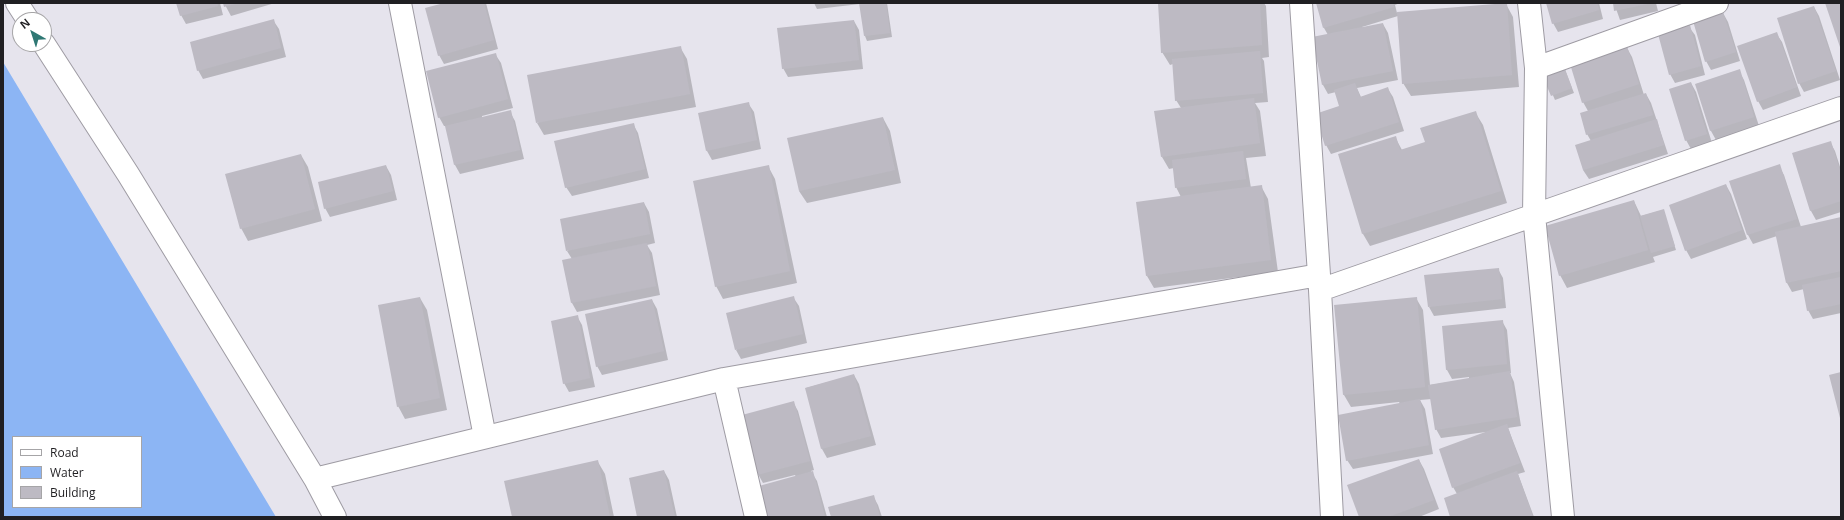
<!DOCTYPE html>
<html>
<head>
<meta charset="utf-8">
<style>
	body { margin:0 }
	#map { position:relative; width:1844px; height:520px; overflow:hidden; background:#e6e4ed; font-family:"Open Sans",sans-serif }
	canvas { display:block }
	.frame { position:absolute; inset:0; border:4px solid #201f22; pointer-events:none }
	.legend { position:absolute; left:12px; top:436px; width:130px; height:72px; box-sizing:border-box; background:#fff; border:1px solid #a6a5a7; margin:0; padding:5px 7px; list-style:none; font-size:12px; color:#201f22 }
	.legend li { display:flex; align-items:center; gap:8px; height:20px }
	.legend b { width:20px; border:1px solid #a6a5a7 }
	.north { position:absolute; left:12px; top:12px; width:40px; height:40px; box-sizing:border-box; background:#fff; border:1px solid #a6a5a7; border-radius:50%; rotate:321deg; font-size:11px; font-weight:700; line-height:16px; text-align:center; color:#201f22 }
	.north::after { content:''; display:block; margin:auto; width:14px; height:18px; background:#2f7874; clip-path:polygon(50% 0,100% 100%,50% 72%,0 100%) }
</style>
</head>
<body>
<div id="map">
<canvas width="1844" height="520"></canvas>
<div class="frame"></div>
<ul class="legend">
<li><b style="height:5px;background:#fff"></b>Road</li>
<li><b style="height:11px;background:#8cb5f4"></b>Water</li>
<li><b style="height:11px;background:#bdbac3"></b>Building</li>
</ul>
<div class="north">N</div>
</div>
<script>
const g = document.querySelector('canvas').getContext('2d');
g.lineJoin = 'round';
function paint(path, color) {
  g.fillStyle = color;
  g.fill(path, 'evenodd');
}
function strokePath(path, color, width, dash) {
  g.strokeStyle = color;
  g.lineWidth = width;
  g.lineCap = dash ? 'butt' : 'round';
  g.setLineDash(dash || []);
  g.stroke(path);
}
paint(new Path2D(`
	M3 62 276 517H3ZM13 437H141V507H13Z`), '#8cb5f4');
paint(new Path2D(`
	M177 3H220L223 15 186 24 181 15Z
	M224 3H275L231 16Z
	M448 3H486L498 49 444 64 439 55Z
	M814 3H887L892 37 867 41 865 36 860 4 817 9Z
	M1159 3H1264L1266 6 1269 57 1262 58 1264 61 1268 102 1255 103 1260 111 1266 156 1246 158 1251 188 1261 186 1268 199 1278 272 1154 288 1147 276 1181 197 1176 187 1174 168 1169 169 1162 157 1181 108 1176 100 1173 64 1170 65 1162 52Z
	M1317 3H1400L1395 5 1397 13 1506 4 1513 17 1519 87 1411 96 1403 83 1398 16 1362 27 1363 28 1383 24 1388 33 1398 80 1357 88 1361 97 1388 89 1393 97 1404 131 1331 154 1326 145 1341 106 1336 92 1328 94 1323 85 1313 38 1328 35 1324 28Z
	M1547 3H1599L1603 19 1558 32 1553 23Z
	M1614 3H1656L1658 11 1620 20Z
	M1814 7 1819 16 1840 80 1804 92 1799 83Z
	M1723 13 1728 22 1740 61 1711 70 1706 61Z
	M273 20 279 29 286 57 203 79 198 70Z
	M854 21 859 30 863 69 788 77 783 68Z
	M1689 27 1695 35 1705 75 1675 83 1670 74Z
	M1776 33 1782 42 1801 96 1763 110 1758 101Z
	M680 47 687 59 696 107 544 135 537 123Z
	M1627 48 1632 57 1644 95 1646 94 1651 103 1668 154 1589 179 1583 170 1591 141 1587 134 1588 111 1583 102Z
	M495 54 501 63 513 108 482 116V118L510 112 515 121 524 159 460 174 455 165 446 126H444L439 117Z
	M1564 67 1574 93 1555 100 1542 70Z
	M1739 71 1744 80 1759 126 1716 140 1711 131 1697 84Z
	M1691 83 1696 92 1712 143 1691 149 1686 140Z
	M748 103 754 112 761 149 712 160 707 151 699 114Z
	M1475 112 1483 125 1507 203 1370 246 1363 234 1339 155 1395 137 1402 150 1426 143Z
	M883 118 890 131 901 183 807 203 799 191Z
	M633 124 638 133 649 178 572 196 566 187Z
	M1830 142 1835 151 1841 170V212L1816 220 1811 211 1793 154Z
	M301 155 308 167 322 221 248 241 241 228Z
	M386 166 391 175 397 200 330 217 325 208Z
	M768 166 775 179 797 283 723 299 716 286Z
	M1779 166 1784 175 1801 227 1841 218V313L1813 319 1808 310 1804 289 1792 292 1787 283 1777 236 1753 244 1748 235 1731 182Z
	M1726 185 1731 194 1747 239 1691 259 1686 250Z
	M1634 201 1641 216 1663 210 1676 250 1653 257 1655 262 1567 288 1560 275Z
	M644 203 649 212 655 243 647 245 652 253 660 295 577 312 572 303 563 261 572 259 567 251Z
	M1498 269 1503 278 1506 308 1434 316 1429 307Z
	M793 297 799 306 807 343 741 359 736 350Z
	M420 298 427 310 447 410 405 419 398 406Z
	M1416 298 1423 310 1430 385 1469 379V377L1452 379 1447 370 1443 327 1502 321 1507 330 1511 373H1510L1514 382 1521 426 1508 428 1525 472 1518 474 1534 517H1452L1457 494 1453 487 1486 432 1441 438 1436 429 1432 399 1420 400 1425 409 1433 454 1353 469 1347 460 1400 404 1399 402 1351 407 1344 395 1335 306Z
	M652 300 657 309 668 360 602 375 597 366Z
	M577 316 582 325 595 387 569 392 564 383Z
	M854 375 859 384 876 445 827 458 822 449 806 388Z
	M793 402 798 411 814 470 811 471 817 481 827 517H768L796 477 795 475 763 483 758 474Z
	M1419 460 1424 469 1439 509 1419 517H1360Z
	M598 462 605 474 614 517H513Z
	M664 471 669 480 677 517H638Z
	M873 496 878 505 882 517H832Z`), '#0003');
paint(new Path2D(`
	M176 3H217L218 6 180 16Z
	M223 3H238L224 7Z
	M444 3H484L494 40 438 56 425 8Z
	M859 3H886L890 33 864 36Z
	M1158 3H1260L1262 45 1161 53Z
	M1316 3H1393L1394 7 1323 28Z
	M1507 3 1512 75 1402 84 1397 12Z
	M1546 3H1597L1599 10 1552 24Z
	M1613 3H1647V4L1614 11Z
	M1825 3H1841V50Z
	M1814 6 1836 71 1798 84 1777 18Z
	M1723 12 1736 52 1705 62 1693 21Z
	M274 19 281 48 197 71 190 42Z
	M854 20 859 60 782 69 777 28Z
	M1383 23 1393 71 1322 85 1312 37Z
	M1690 25 1701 66 1669 75 1658 34Z
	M1777 32 1797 87 1757 102 1737 46Z
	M681 46 690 94 536 123 527 75Z
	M1627 46 1639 84 1582 103 1570 64Z
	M1260 51 1263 93 1175 101 1172 59Z
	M496 53 508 99 438 118 426 71Z
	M1562 61 1572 88 1551 96 1540 70Z
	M1740 69 1754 117 1710 131 1695 84Z
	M1691 82 1707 134 1685 141 1669 89Z
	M1355 83 1360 97 1388 87 1399 122 1325 146 1315 114 1339 106 1334 90Z
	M1646 93 1653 115 1586 135 1580 113Z
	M1254 98 1260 143 1161 157 1154 111Z
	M749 102 757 140 706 151 698 113Z
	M511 110 520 150 454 165 445 126Z
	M1476 111 1501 191 1362 234 1338 154 1396 136 1400 150 1425 142 1420 128Z
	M883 117 895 170 799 191 787 138Z
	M1657 119 1664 145 1583 170 1575 145Z
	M634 123 645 169 565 188 554 141Z
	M1831 141 1841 174V201L1810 211 1792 153Z
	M1243 151 1246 179 1175 188 1172 160Z
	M301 154 315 209 240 229 225 174Z
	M1780 164 1797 219 1747 235 1729 181Z
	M386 165 393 191 324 209 318 182Z
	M769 165 790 271 715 287 693 181Z
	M1726 184 1742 230 1685 251 1669 205Z
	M1262 185 1271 260 1146 276 1136 202Z
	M1634 200 1648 250 1559 276 1545 226Z
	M644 202 650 234 566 251 560 219Z
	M1664 209 1675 246 1651 253 1640 216Z
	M1841 217V271L1786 283 1775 232Z
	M647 243 656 286 571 303 562 260Z
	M1499 268 1502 299 1428 307 1424 275Z
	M1841 277V304L1807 311 1802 285Z
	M794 296 803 334 735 350 726 313Z
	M420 297 440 398 397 407 378 305Z
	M1417 297 1425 387 1343 395 1334 305Z
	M652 299 664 351 596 367 585 314Z
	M578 315 590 378 563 384 551 321Z
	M1503 320 1507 364 1446 370 1442 326Z
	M1510 371 1517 417 1435 430 1428 385Z
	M1841 372V418H1840L1829 375Z
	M854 374 871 436 821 449 805 388Z
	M1420 399 1429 445 1346 461 1338 415Z
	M794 401 810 461 757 475 742 415Z
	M1507 424 1520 463 1452 488 1439 449Z
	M1419 459 1434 500 1388 517H1359L1347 485Z
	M598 460 610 517H512L504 481Z
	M664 470 675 517H637L629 478Z
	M813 471 825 517H767L759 486Z
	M1517 471 1533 517H1450L1444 498Z
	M874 495 880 517H831L828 507Z`), '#bdbac3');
const minor = new Path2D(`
	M17 3 28 20
	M400 3 485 437
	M1301 3 1320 290 1332 517
	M1529 3 1536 68 1717 3
	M44 44 128 174 315 479
	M1536 68 1534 215 1563 517
	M1320 290 1841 108
	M335 517 315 479 724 379
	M756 517 724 379 1319 275`);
strokePath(minor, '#9e9ba3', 24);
strokePath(minor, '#fff', 22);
</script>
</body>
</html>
